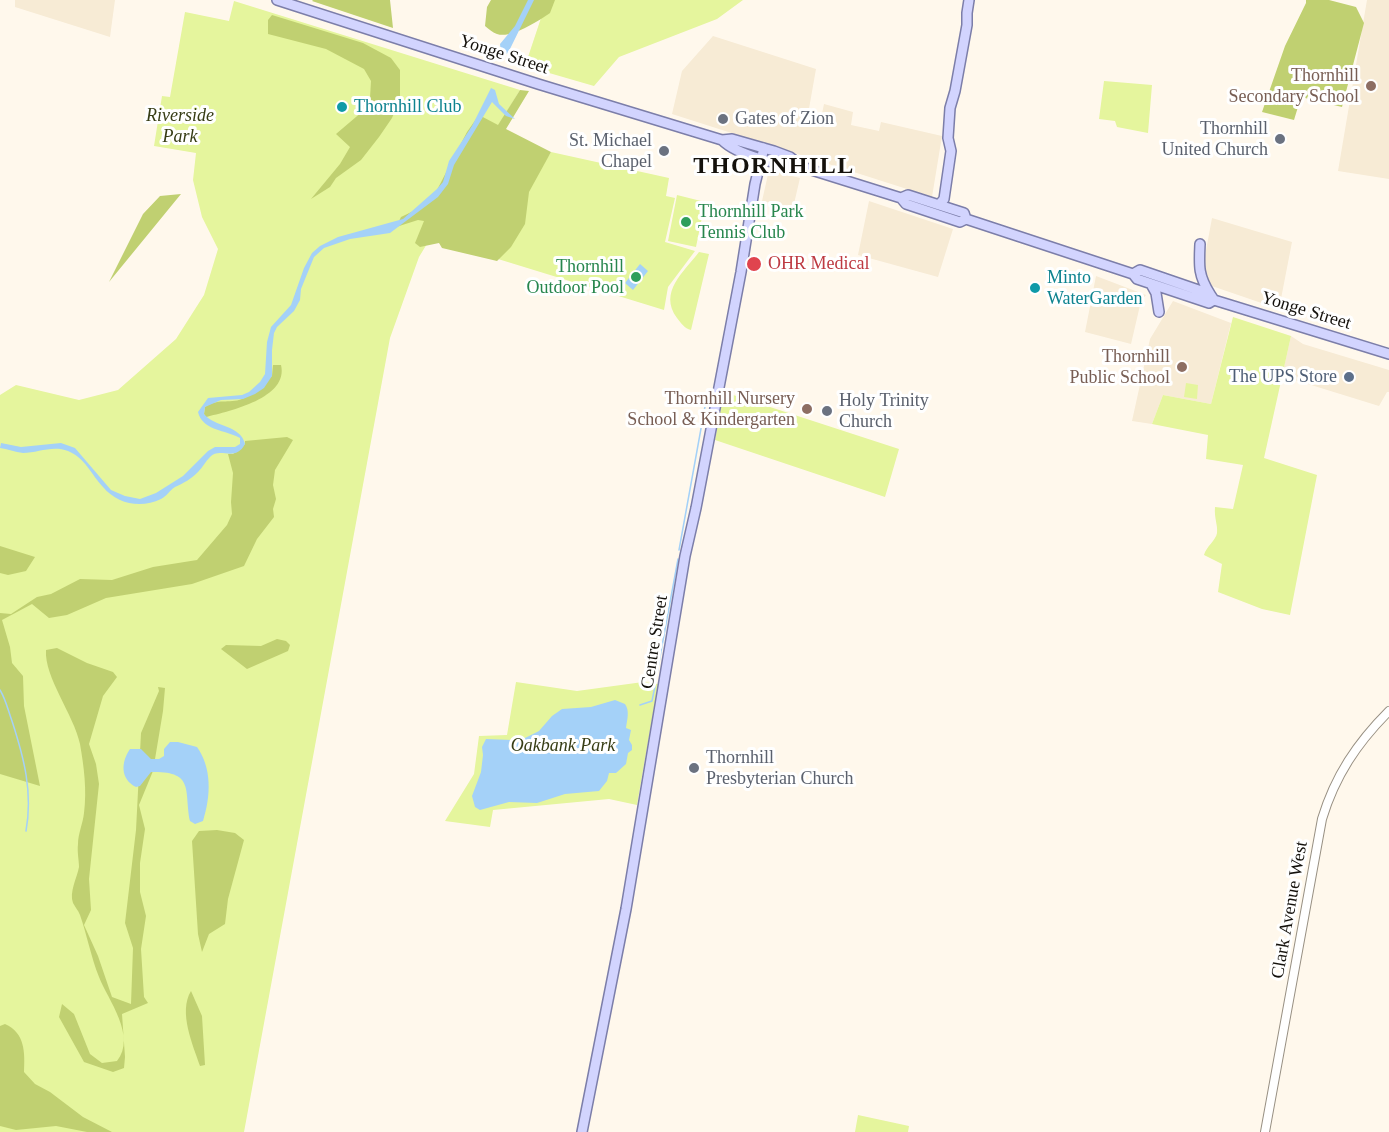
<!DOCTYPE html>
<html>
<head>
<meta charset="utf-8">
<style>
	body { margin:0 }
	canvas { display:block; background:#fff8ec }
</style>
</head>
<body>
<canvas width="1389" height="1132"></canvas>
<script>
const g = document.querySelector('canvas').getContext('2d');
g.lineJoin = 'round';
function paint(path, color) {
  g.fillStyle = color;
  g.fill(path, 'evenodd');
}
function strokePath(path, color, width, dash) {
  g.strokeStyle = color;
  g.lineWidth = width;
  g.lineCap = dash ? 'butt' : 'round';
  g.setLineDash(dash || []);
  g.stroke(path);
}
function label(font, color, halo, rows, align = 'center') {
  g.font = font + ' Georgia,serif';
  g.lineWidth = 6;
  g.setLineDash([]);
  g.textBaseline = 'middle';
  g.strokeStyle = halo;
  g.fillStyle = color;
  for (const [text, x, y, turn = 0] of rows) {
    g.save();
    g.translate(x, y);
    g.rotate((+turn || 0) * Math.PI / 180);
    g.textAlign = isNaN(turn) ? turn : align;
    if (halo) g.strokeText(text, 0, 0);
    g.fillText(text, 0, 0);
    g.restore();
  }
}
paint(new Path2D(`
	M15 0H115L110 37 15 7Z
	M1367 0H1389V179L1338 171Z
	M713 36 816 69 807 120 820 123 824 104 853 112 851 125 879 131 881 122 942 136 932 197 672 114 682 71Z
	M769 170 800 178 793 208 762 201Z
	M869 201 953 229 938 277 858 255Z
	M1212 218 1292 242 1279 309 1206 284 1202 272Z
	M1096 276 1146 295 1141 301 1131 344 1085 332Z
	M1173 301 1231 323 1211 404 1163 395 1152 424 1132 421 1150 339Z
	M1291 336 1303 344 1389 370V392H1387L1379 406 1282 376Z`), '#f7ebd5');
paint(new Path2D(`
	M547 0H743L717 19 619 57 594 86 525 66Z
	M234 1 520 90 419 257 390 338 244 1132H0V395L16 385 79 400 118 390 176 339 204 295 218 249 202 217 193 180 196 153 154 146 162 96 170 97 185 12 229 21Z
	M1104 81 1152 85 1148 133 1117 127 1115 121 1099 119Z
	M551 152 669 178 666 196 675 198 665 242 695 251 668 287 664 310 485 255Z
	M677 195 705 202 696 247 668 241Z
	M699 252 709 254 691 330C684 328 682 324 677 318 658 292 684 272 699 252Z
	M1233 317 1291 336 1264 458 1317 475 1290 615 1262 609 1218 592 1222 564 1204 555C1206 547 1216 540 1217 533 1218 525 1214 518 1215 507L1233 509 1243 465 1206 459 1208 435 1152 424 1163 395 1211 404Z
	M1186 383 1198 385 1197 399 1184 397Z
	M724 392 899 449 885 497 715 440Z
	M516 682 577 691 643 682 658 684 637 805 609 799 493 810 490 827 445 821 474 774 479 736 507 735Z
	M858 1115 909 1126 908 1132H855Z`), '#e5f59d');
paint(new Path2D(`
	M390 0 393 28 312 1 313 0Z
	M491 0H555L550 13C538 21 511 39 497 34 493 33 489 29 485 26L487 7Z
	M1306 0H1329L1356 7 1364 23 1342 107 1301 97 1294 120 1262 112 1285 46 1306 3Z
	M272 15 363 43 391 58 400 70V98L392 118 379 137 361 160 336 178 330 187 311 199 340 164 350 147 336 134 363 111 370 98 371 81 364 69 326 49 268 34V20Z
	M520 90 529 91 506 129 551 152 529 192 525 224 511 247 497 261 442 248 439 243 420 247 415 243 424 221 418 220 396 227 401 217 426 205 437 190 467 132 479 115 498 125Z
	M181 194 109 282 143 214 160 196Z
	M273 365H281C289 398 230 411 206 417L204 414 205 407C217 398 229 404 242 399 252 395 263 383 272 376Z
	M287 437 293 440 275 470 273 485 276 499 273 509 274 517 257 539 244 566 192 584 106 598 67 615 49 618 32 604 2 620 10 647 12 663 23 676 24 706 40 786 0 774V613L11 614 37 597 51 594 80 579 112 580 153 567 197 560 227 525 232 514 231 502 233 473 228 454H233L245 444V441Z
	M0 546 35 557 26 571 8 575 0 573Z
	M277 639 286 641 290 645 288 651 247 669 221 649 226 645 261 646Z
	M57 648 87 663 113 672 117 677 103 696 89 744 96 764 99 784 89 879 91 910 84 925 98 956 112 997 131 1004 133 948 125 923 136 830 141 733 159 691 158 687 165 688 163 711 153 771 139 805 145 829 140 863V892L146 916 141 949 144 997 148 1003 122 1014 125 1057 124 1068 113 1072 84 1062 59 1017 62 1004 74 1014 90 1054 102 1063 117 1061C137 1036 108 1000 99 977 91 957 87 935 80 915 78 910 75 907 73 903 69 892 77 878 79 867 79 860 77 852 78 844 78 834 83 823 84 813 87 790 84 767 80 744 74 715 44 677 46 650Z
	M217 830 235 833 244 840 228 899 225 924 209 934 202 952 198 934 192 841 199 831Z
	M191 991 202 1016 205 1065 200 1066C193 1045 178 1012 191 991Z
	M5 1024C25 1033 25 1052 24 1072L35 1084 50 1092 83 1117 112 1132H87L56 1126 16 1130 0 1126V1026Z`), '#c0d071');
paint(new Path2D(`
	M528 0H534L509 51 507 54 501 52 500 44 515 26Z
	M491 88 495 90 499 104 515 119 506 116 492 102 454 165 448 184 438 197 390 233 350 239 324 248 314 257 301 289 300 300 294 311 277 327 274 333 272 350V376L264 388 255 394 243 399 221 400 205 407 204 414C214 427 241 425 245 444 235 463 220 446 210 457 205 462 203 467 198 472 191 479 184 483 175 487 170 490 167 496 161 499 141 509 117 504 103 487 91 474 85 458 68 451 52 445 38 453 23 453 15 452 7 449 0 448L1 443 21 447 61 443 75 448 111 490 125 496 140 499 156 493 183 476 208 451 215 447H235L240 444V438L236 436C222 430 202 429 198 412L208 398 242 395 249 392 260 382 265 374 267 342 271 327 291 305 304 268 312 253 320 246 338 237 403 219 437 189 443 182 449 161 472 126Z
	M640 264 648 271 633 290 625 283Z
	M615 700 625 704C630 711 627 720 626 728L631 730 629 740 632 745V750L628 753 626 764 616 773H609L607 781 599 791 565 794 537 803 509 802 480 810 475 807 472 796 481 772 483 755 482 747 486 739 512 740 525 738 539 731 552 716 562 709 591 707Z
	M170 742H178L197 747C212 768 211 796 203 821L195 824 190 821C184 790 195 771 151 772L140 786 136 787C120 779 121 762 130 749H141L151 759H159L164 756V749Z`), '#a4d1f8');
strokePath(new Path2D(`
	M679 550 706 401
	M657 673 678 559
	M0 690C6 700 8 710 12 721 24 758 33 792 26 831
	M640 705 652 701 655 686`), '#a4d1f8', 1.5);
const minor = new Path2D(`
	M1265 1132 1322 819C1335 776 1357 743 1389 711`);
const major = new Path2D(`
	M277 0 538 84 722 140 732 139 774 151 790 157 802 166
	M722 140C738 156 780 165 802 167L901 198 906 204 960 222 966 219 1133 274 1137 279 1209 303 1214 300 1389 354
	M901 198 908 195 964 213 966 219
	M939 205 944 199 951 151 948 138 950 108 955 91 967 25V13L969 0
	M1200 244C1199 266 1198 275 1210 294
	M1133 274 1140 270 1210 294 1214 300
	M1151 284 1156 293 1159 312
	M582 1132 626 909 685 556 696 508 741 272 755 184 764 148`);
strokePath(minor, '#989083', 10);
strokePath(major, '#7c7ea9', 12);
strokePath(minor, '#fff', 8);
strokePath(major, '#d2d4fe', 9);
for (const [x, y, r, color] of [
	[1371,86,6,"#8d6e63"],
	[342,107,6,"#0f9aa8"],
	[723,119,6,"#6b7280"],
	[1280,139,6,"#6b7280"],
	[664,151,6,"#6b7280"],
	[686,222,6,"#2e9e5b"],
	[754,264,8,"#e0444e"],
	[636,277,6,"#2e9e5b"],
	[1035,288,6,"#0f9aa8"],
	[1182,367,6,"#8d6e63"],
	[1349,377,6,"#5c6f8a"],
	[807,409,6,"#8d6e63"],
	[827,411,6,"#6b7280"],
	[694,768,6,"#6b7280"]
]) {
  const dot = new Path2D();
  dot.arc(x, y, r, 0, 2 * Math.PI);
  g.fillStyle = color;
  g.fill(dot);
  strokePath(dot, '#fff', 2);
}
label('18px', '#14110c', '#fff', [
	["Yonge Street",504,55,18],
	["Yonge Street",1306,311,17],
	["Centre Street",655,642,-81],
	["Clark Avenue West",1290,910,-80]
]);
label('18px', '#785e54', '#fff', [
	["Thornhill",1359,76],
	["Secondary School",1359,97],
	["Thornhill",1170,357],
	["Public School",1170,378],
	["Thornhill Nursery",795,399],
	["School & Kindergarten",795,420]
], 'right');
label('18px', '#0d838f', '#fff', [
	["Thornhill Club",354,107],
	["Minto",1047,278],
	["WaterGarden",1047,299]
], 'left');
label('italic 18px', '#373d15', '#fff', [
	["Riverside",180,116],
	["Park",180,137],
	["Oakbank Park",563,746]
]);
label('18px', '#5b616d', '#fff', [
	["Gates of Zion",735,119],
	["Thornhill",1268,129,"right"],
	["United Church",1268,150,"right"],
	["St. Michael",652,141,"right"],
	["Chapel",652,162,"right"],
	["Holy Trinity",839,401],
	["Church",839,422],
	["Thornhill",706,758],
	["Presbyterian Church",706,779]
], 'left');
label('18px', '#27864d', '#fff', [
	["Thornhill Park",698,212],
	["Tennis Club",698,233],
	["Thornhill",624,267,"right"],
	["Outdoor Pool",624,288,"right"]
], 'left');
label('18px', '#be3a42', '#fff', [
	["OHR Medical",768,264]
], 'left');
label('18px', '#4e5e75', '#fff', [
	["The UPS Store",1337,377]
], 'right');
g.letterSpacing = '1.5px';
label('bold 24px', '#14110c', '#fff', [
	["THORNHILL",774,167]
]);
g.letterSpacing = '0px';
</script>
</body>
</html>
